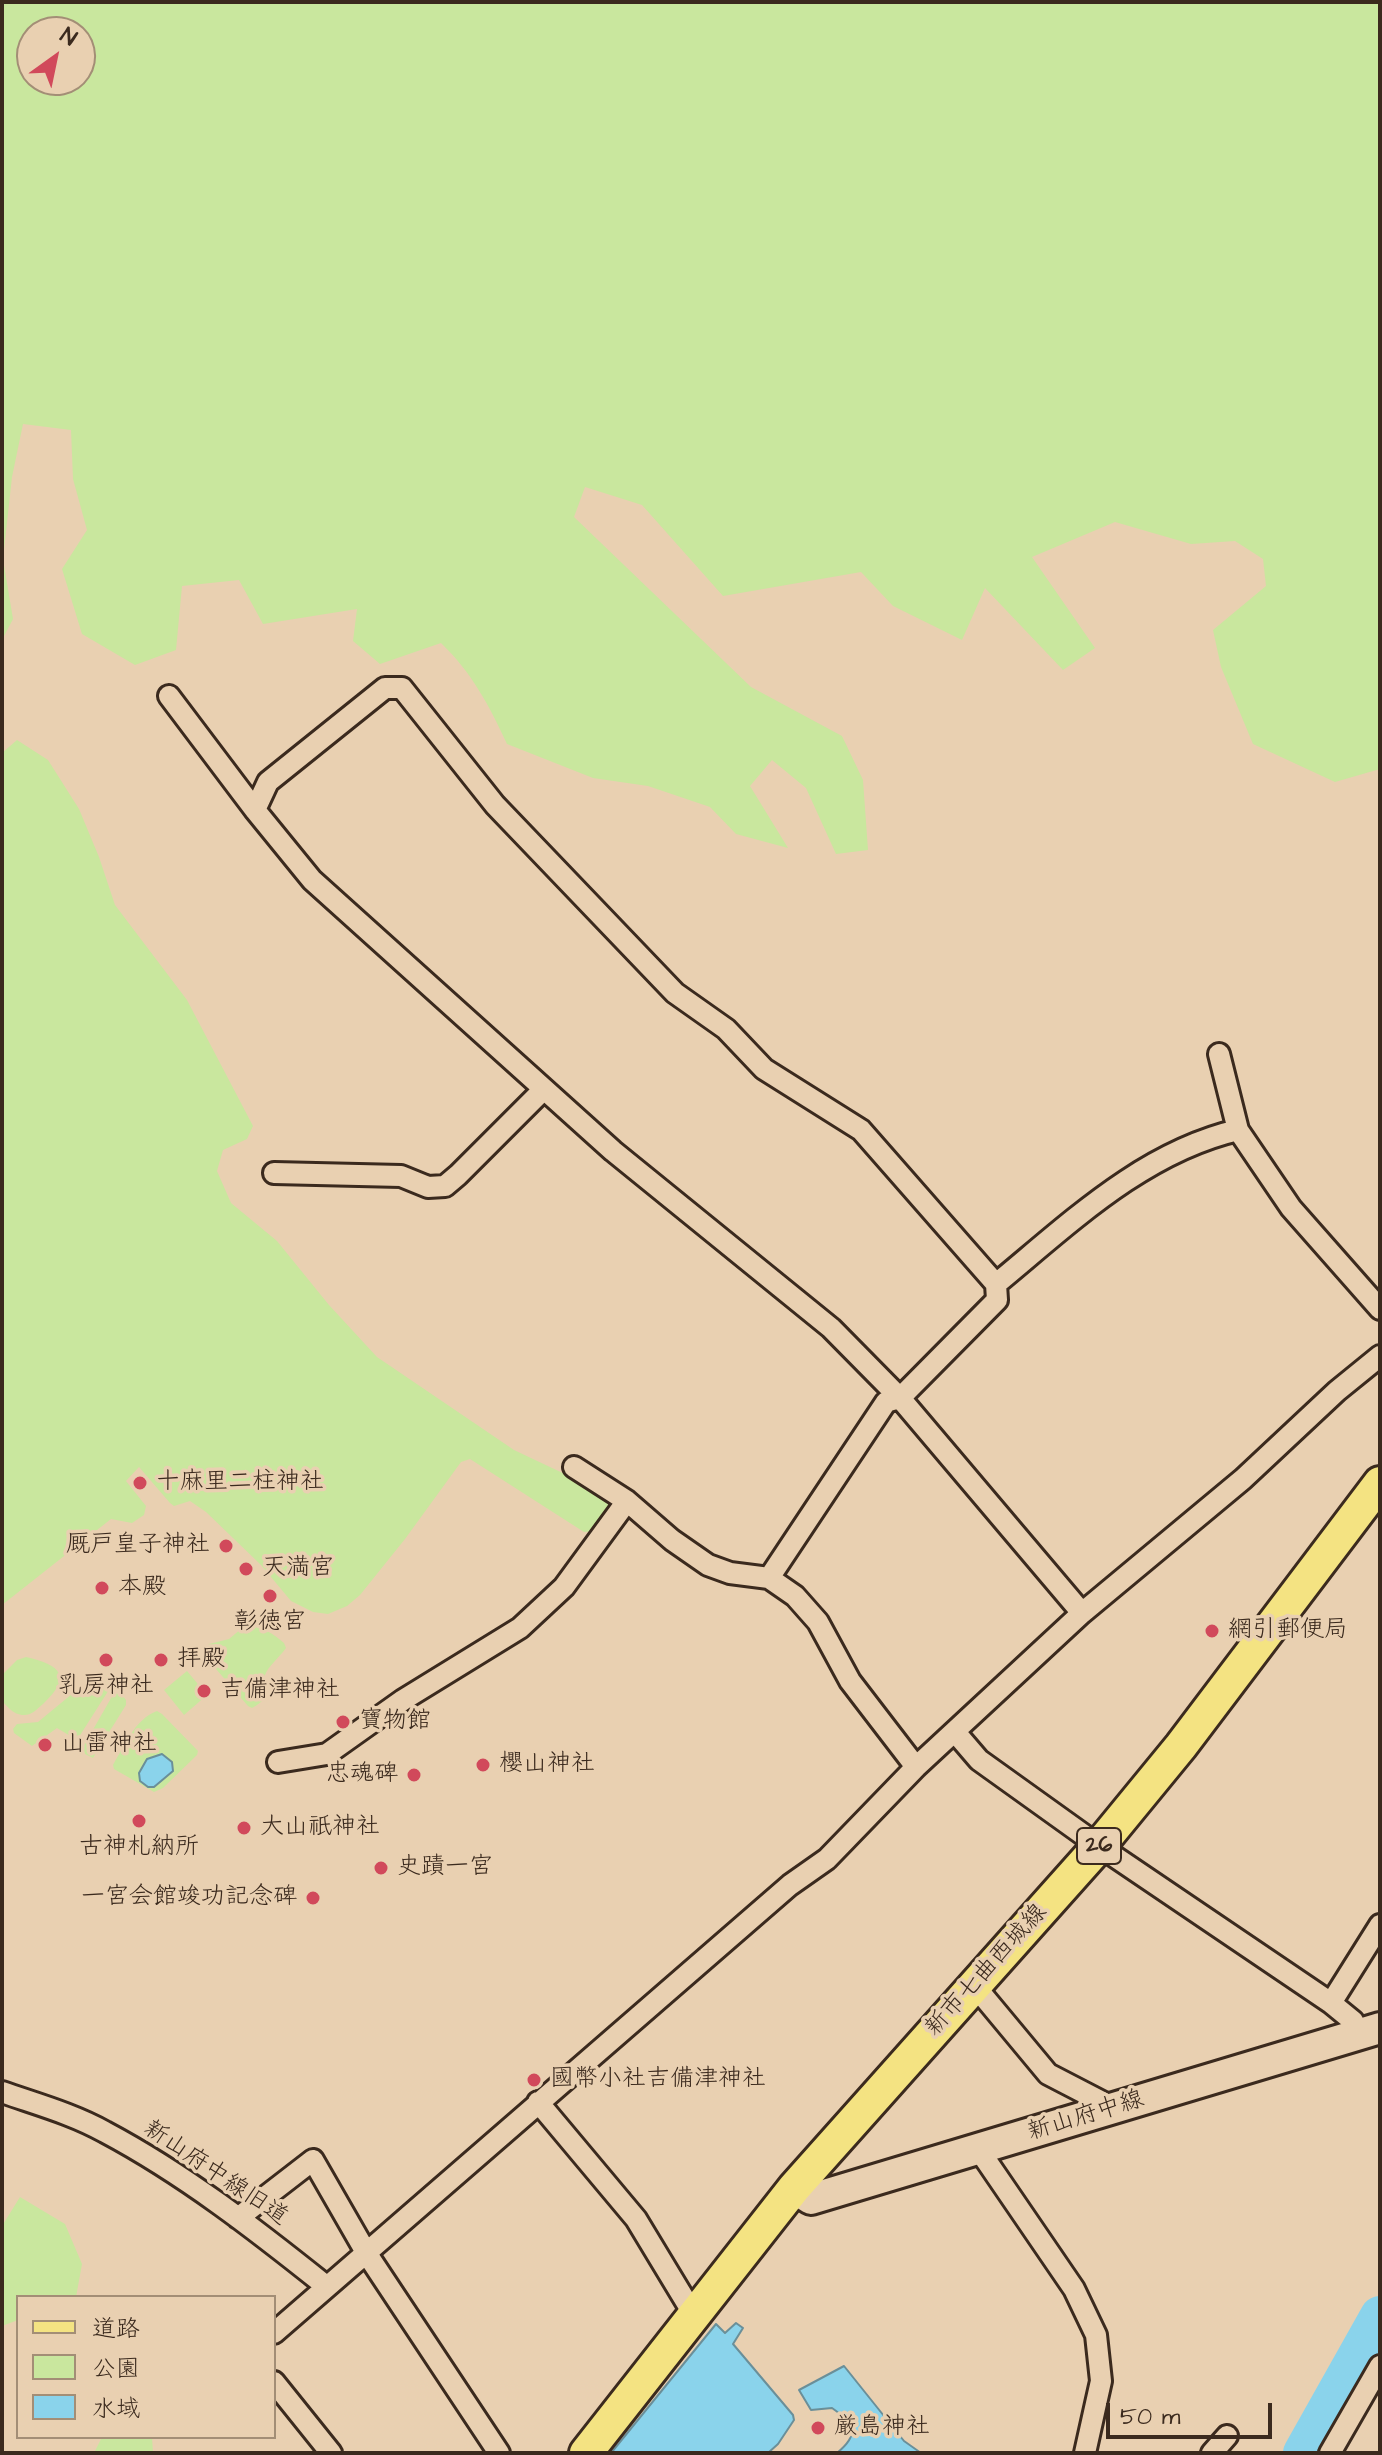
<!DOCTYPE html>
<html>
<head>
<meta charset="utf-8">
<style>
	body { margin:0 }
	#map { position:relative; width:1382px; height:2455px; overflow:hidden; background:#e9d0b1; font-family:"Architects Daughter","Klee One",sans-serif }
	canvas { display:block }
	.frame { position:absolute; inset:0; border:4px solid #3b2a1e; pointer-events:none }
	.legend { position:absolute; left:16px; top:2295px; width:260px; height:144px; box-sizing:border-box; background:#e9d0b1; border:2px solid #a38e76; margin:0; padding:10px 14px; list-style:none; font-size:24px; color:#3b2a1e }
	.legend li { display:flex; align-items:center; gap:16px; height:40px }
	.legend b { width:40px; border:2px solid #a38e76 }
	.north { position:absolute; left:16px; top:16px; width:80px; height:80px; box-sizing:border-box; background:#e9d0b1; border:2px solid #a38e76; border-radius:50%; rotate:33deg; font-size:22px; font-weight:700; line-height:32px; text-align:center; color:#3b2a1e }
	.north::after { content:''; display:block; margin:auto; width:28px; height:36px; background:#d1495b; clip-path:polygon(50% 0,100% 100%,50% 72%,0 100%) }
	.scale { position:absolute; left:1106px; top:2403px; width:166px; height:36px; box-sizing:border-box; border:4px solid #3b2a1e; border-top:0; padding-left:10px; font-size:24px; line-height:28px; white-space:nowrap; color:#3b2a1e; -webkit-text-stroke:6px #e9d0b1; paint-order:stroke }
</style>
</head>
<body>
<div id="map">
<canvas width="1382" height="2455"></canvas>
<div class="frame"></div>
<ul class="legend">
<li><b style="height:10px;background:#f4e382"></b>道路</li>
<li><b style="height:22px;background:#c9e79e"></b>公園</li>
<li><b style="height:22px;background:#8ad3eb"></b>水域</li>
</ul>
<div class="north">N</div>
<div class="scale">50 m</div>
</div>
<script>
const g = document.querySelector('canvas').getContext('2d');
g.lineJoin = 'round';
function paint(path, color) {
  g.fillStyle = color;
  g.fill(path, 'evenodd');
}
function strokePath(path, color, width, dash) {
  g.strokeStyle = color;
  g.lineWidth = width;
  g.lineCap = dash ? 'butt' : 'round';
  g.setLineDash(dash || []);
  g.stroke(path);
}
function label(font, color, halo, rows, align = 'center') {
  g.font = font + ' "Architects Daughter","Klee One",sans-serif';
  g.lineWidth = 7;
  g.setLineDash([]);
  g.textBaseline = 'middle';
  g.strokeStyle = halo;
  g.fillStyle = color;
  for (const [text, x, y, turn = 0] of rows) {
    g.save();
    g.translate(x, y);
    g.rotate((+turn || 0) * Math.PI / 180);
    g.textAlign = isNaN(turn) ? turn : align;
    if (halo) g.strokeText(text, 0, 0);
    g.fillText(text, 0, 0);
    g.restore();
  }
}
paint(new Path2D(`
	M2 2H1380V769L1335 782 1253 744 1221 667 1213 630 1266 586 1263 559 1235 541 1191 544 1115 522 1032 557 1095 648 1063 670 985 588 962 640 893 606 861 572 723 596 642 505 585 487 574 517 751 687 842 736 863 780 868 850 836 854 806 788 772 760 750 786 788 848 736 834 710 807 648 786 593 778 507 744C489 705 472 673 441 643L380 664 353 641 357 609 263 624 239 580 182 586 176 650 135 665 82 634 62 569 87 530 73 479 71 430 23 424 12 477 3 559 13 619 2 640ZM80 32V80H32V32Z
	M17 740 48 760 79 809 99 857 115 905 187 1000 253 1126 247 1139 223 1150 217 1171 231 1203 277 1241 329 1305 377 1357 514 1450 569 1476 609 1500 611 1508 595 1531 584 1532 470 1459 461 1462 405 1539 360 1595 347 1606 328 1614 313 1612 291 1601 261 1565 206 1512 190 1501 174 1506 170 1503 139 1467 126 1481 146 1506 144 1515 132 1523 111 1519 2 1605V753Z
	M247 1624C260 1625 275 1635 284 1643L286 1648C280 1657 269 1665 265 1675 258 1691 276 1695 252 1708L248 1706 203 1654 209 1644 229 1639Z
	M26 1657C62 1665 72 1677 43 1704 36 1710 31 1716 22 1715 13 1714 8 1707 2 1701V1675L17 1660Z
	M187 1671 207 1695 184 1715 164 1690Z
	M106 1675 113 1681 112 1685 77 1740 57 1728 32 1746 14 1733 13 1729 17 1724 38 1722 78 1689 102 1676Z
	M114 1693 122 1695 126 1700V1705L93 1758 85 1754 83 1747Z
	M157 1711 162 1714 198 1751 197 1755 163 1788 154 1792 114 1769 113 1765C124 1746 135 1719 157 1711Z
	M20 2197 65 2224 82 2264 76 2297H18V2320L2 2326V2226Z
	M102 2437H152L153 2453H94Z`), '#c9e79e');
const water = new Path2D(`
	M162 1754 172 1762 173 1771 154 1787H148L140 1781 139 1773 147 1759Z
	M736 2323 743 2328 733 2344 793 2415 794 2420 778 2444 768 2453H611L716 2324 725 2333Z
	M844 2366 904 2441 921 2453H837C860 2434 855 2424 832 2408L811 2410 799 2390Z`);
paint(water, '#8ad3eb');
strokePath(water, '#6a8f99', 2);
strokePath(new Path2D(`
	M1303 2453 1380 2316`), '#8ad3eb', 40);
const street = new Path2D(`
	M169 696 255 810 312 880 613 1151 831 1328 900 1398 1082 1613
	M255 810 268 782 385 688H402L495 805 675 993 726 1029 764 1069 861 1130 996 1284 997 1300 900 1398 886 1402 769 1578
	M1219 1054 1238 1130 1291 1208 1380 1309
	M274 1173 401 1176 428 1187 445 1186 458 1175 544 1089
	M996 1284C1070 1223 1143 1152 1238 1130
	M574 1467 627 1501 672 1540 708 1565 730 1573 769 1578 795 1596 818 1622 850 1681 916 1767
	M955 1732 979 1760 1099 1846 1331 2003 1353 2021 1359 2034
	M278 1762 327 1754 403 1700 520 1628 564 1587 627 1501
	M974 1985 1048 2074 1104 2103 1108 2110
	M1331 2003 1380 1925
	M2 2092C36 2104 73 2114 105 2132 184 2174 256 2230 326 2286
	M538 2102 636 2219 694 2315
	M979 2150 1074 2289 1096 2335 1101 2381 1085 2453
	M238 2218 313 2160 367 2254 499 2453
	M274 2333 790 1885 827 1859 916 1767 1082 1613 1243 1479 1337 1391 1380 1356
	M274 2382 331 2453
	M1212 2453 1227 2436
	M1330 2453 1380 2366`);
const secondary = new Path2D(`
	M794 2188 811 2199 1380 2028`);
const primary = new Path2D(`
	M586 2453 794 2188 1099 1846 1181 1746 1380 1483`);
strokePath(street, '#3b2a1e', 26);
strokePath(secondary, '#3b2a1e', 36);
strokePath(primary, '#3b2a1e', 38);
strokePath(street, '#e9d0b1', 20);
strokePath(secondary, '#e9d0b1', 30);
strokePath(primary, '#f4e382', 32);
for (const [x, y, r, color] of [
	[140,1483,8,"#d1495b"],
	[226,1546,8,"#d1495b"],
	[246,1569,8,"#d1495b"],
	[102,1588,8,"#d1495b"],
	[270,1596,8,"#d1495b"],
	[1212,1631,8,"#d1495b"],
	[106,1660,8,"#d1495b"],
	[161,1660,8,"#d1495b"],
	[204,1691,8,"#d1495b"],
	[343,1722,8,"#d1495b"],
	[45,1745,8,"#d1495b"],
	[483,1765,8,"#d1495b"],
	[414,1775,8,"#d1495b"],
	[139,1821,8,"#d1495b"],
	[244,1828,8,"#d1495b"],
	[381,1868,8,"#d1495b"],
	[313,1898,8,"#d1495b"],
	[534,2080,8,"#d1495b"],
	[818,2428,8,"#d1495b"]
]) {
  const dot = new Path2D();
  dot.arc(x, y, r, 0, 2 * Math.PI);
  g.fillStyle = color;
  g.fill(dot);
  strokePath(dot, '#e9d0b1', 3);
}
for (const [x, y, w] of [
	[1099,1846,44]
]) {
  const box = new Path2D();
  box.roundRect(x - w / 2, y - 18, w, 36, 6);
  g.fillStyle = '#e9d0b1';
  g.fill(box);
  strokePath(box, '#3b2a1e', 2);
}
label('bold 22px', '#3b2a1e', null, [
	["26",1099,1846]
]);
label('24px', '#3b2a1e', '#e9d0b1', [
	["十麻里二柱神社",156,1483],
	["厩戸皇子神社",210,1546,"right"],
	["天満宮",262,1569],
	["本殿",118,1588],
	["彰徳宮",270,1623,"center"],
	["網引郵便局",1228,1631],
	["拝殿",177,1660],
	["乳房神社",106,1687,"center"],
	["吉備津神社",220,1691],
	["寶物館",359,1722],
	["山雷神社",61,1745],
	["櫻山神社",499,1765],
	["忠魂碑",398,1775,"right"],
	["大山祇神社",260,1828],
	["古神札納所",139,1848,"center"],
	["史蹟一宮",397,1868],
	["一宮会館竣功記念碑",297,1898,"right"],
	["國幣小社吉備津神社",550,2080],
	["厳島神社",834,2428]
], 'left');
label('24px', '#3b2a1e', '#e9d0b1', [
	["新市七曲西城線",987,1971,-48],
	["新山府中線",1086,2117,-17],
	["新山府中線旧道",215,2174,34]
]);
</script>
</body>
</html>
